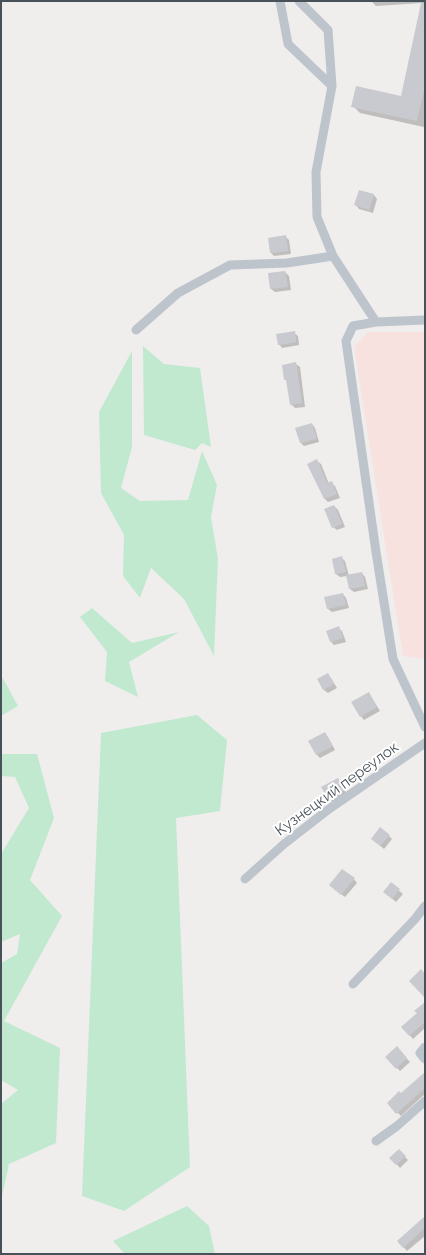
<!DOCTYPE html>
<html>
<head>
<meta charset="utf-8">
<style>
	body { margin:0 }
	#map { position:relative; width:426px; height:1255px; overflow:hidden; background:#f0eded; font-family:Raleway,sans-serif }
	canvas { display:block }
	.frame { position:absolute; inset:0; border:2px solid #485058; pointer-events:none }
</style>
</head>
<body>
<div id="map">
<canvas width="426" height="1255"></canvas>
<div class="frame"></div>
</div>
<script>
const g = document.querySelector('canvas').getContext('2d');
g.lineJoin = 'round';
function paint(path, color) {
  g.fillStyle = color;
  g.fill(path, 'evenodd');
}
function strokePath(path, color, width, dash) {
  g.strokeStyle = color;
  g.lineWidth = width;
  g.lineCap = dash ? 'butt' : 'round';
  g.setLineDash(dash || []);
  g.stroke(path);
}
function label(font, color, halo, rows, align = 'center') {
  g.font = font + ' Raleway,sans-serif';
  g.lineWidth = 4;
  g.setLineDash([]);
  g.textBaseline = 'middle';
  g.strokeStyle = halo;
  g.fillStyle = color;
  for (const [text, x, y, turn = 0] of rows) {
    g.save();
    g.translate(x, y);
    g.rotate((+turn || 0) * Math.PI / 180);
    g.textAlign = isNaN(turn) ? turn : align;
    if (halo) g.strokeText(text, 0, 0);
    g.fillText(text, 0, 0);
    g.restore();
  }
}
paint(new Path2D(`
	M368 332H425V659L403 656 354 347Z`), '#f7e2e0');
paint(new Path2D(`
	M143 346 164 364 200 368 211 447 202 443 195 450 144 435Z
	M132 351V447L121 488 140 501 188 500 202 451 217 485 211 517 218 559 214 656 184 599 151 568 140 598 123 576 124 535 101 493 99 412Z
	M92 608 132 643 179 632 129 662 138 697 105 681 107 652 80 617Z
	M1 675 18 706 1 716Z
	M197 715 227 740 220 811 176 818 190 1167 124 1211 82 1196 101 733Z
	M1 754H37L54 818 30 880 62 916 4 1021 60 1048 56 1143 9 1164 1 1201V1104L18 1090 1 1080V963L17 954 20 934 1 942V854L29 808 15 777 1 776Z
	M187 1206 209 1226 215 1254H125L113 1241Z`), '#c1e9d0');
paint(new Path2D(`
	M371 1H425L424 127 360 113 353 106 402 97 422 3 376 6Z
	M374 195 377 199 373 213 359 209 356 205Z
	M286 237 289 240 291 254 274 256 271 253Z
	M285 272 289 276 291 290 275 292 271 289Z
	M294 333 298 336 299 345 282 348 279 344Z
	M296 364 300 367 305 407 295 408 291 404 288 382 285 379Z
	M312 424 315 428 319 442 304 446 301 443Z
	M317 461 321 464 329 484 331 483 335 486 340 498 328 502 325 499Z
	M334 506 338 510 345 527 337 530 333 527Z
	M342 558 345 561 349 576 362 573 365 577 368 589 354 592 350 589 347 576 340 577 336 574 333 559Z
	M343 594 346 598 349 608 332 612 328 609Z
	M338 628 342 631 346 642 334 645 331 642Z
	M328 675 331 678 337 688 328 693 324 690 319 680Z
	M368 694 372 698 380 711 364 720 361 716Z
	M325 734 328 737 335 750 320 758 317 755 310 742Z
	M338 779 341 783 347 794 333 802 329 798Z
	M389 836 392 839 384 849 376 842Z
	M354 879 357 883 345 897 334 889Z
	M391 884 403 894 396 902 388 895Z
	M425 1010V1028L413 1039 403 1027Z
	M397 1048 410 1062 400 1071 387 1057Z
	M425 1078V1094L401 1116 388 1103Z
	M399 1151 408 1160 400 1168 391 1158Z
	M425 1218V1236L407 1251 398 1241Z`), '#0003');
paint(new Path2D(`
	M421 3 425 4V87L417 121 351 107 356 86 401 96Z
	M359 190 374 194 369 210 354 205Z
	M286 235 288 251 270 253 268 238Z
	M285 271 288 287 270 289 268 273Z
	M295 331 296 342 278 345 276 334Z
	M296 362 302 403 290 405 286 380H284L282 365Z
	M312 423 317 439 300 443 295 428Z
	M317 459 327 483 332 481 337 494 324 499 307 464Z
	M334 505 342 524 332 528 324 509Z
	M342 556 346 572 335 574 332 559Z
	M362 572 365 586 349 589 346 575Z
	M343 593 346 605 327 609 324 597Z
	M339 626 343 638 330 642 326 631Z
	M328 673 334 684 323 690 317 679Z
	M369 692 377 707 360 717 351 702Z
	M325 732 333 746 316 755 308 741Z
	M338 778 345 790 328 799 321 787Z
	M380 827 390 835 380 846 371 839Z
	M342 869 355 878 341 895 329 885Z
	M391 882 400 889 392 899 383 892Z
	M421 969 425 974V998L409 981Z
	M425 1002V1022L409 1036 401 1027 417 1013 414 1011Z
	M397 1046 407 1058 396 1069 385 1057Z
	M425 1072V1088L396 1114 387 1103 399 1091 401 1093Z
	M399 1149 406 1156 396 1165 389 1158Z
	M425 1216V1228L403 1248 397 1241Z`), '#c9cacf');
strokePath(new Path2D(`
	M280 1 288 44 332 86 316 172 317 217 333 256
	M299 1 328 30 332 86
	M376 322 425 320
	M136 330 178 293 230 265 287 263 333 256 376 322 353 326 346 341 376 552 393 659 425 727
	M245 879 284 844 329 809 425 743
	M353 984 415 919 425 906
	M425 1047 420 1053 425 1059
	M376 1141 397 1126 425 1101`), '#bdc4cb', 9);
label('15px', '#485058', '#fff', [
	["Кузнецкий переулок",337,789,-36]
]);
</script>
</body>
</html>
